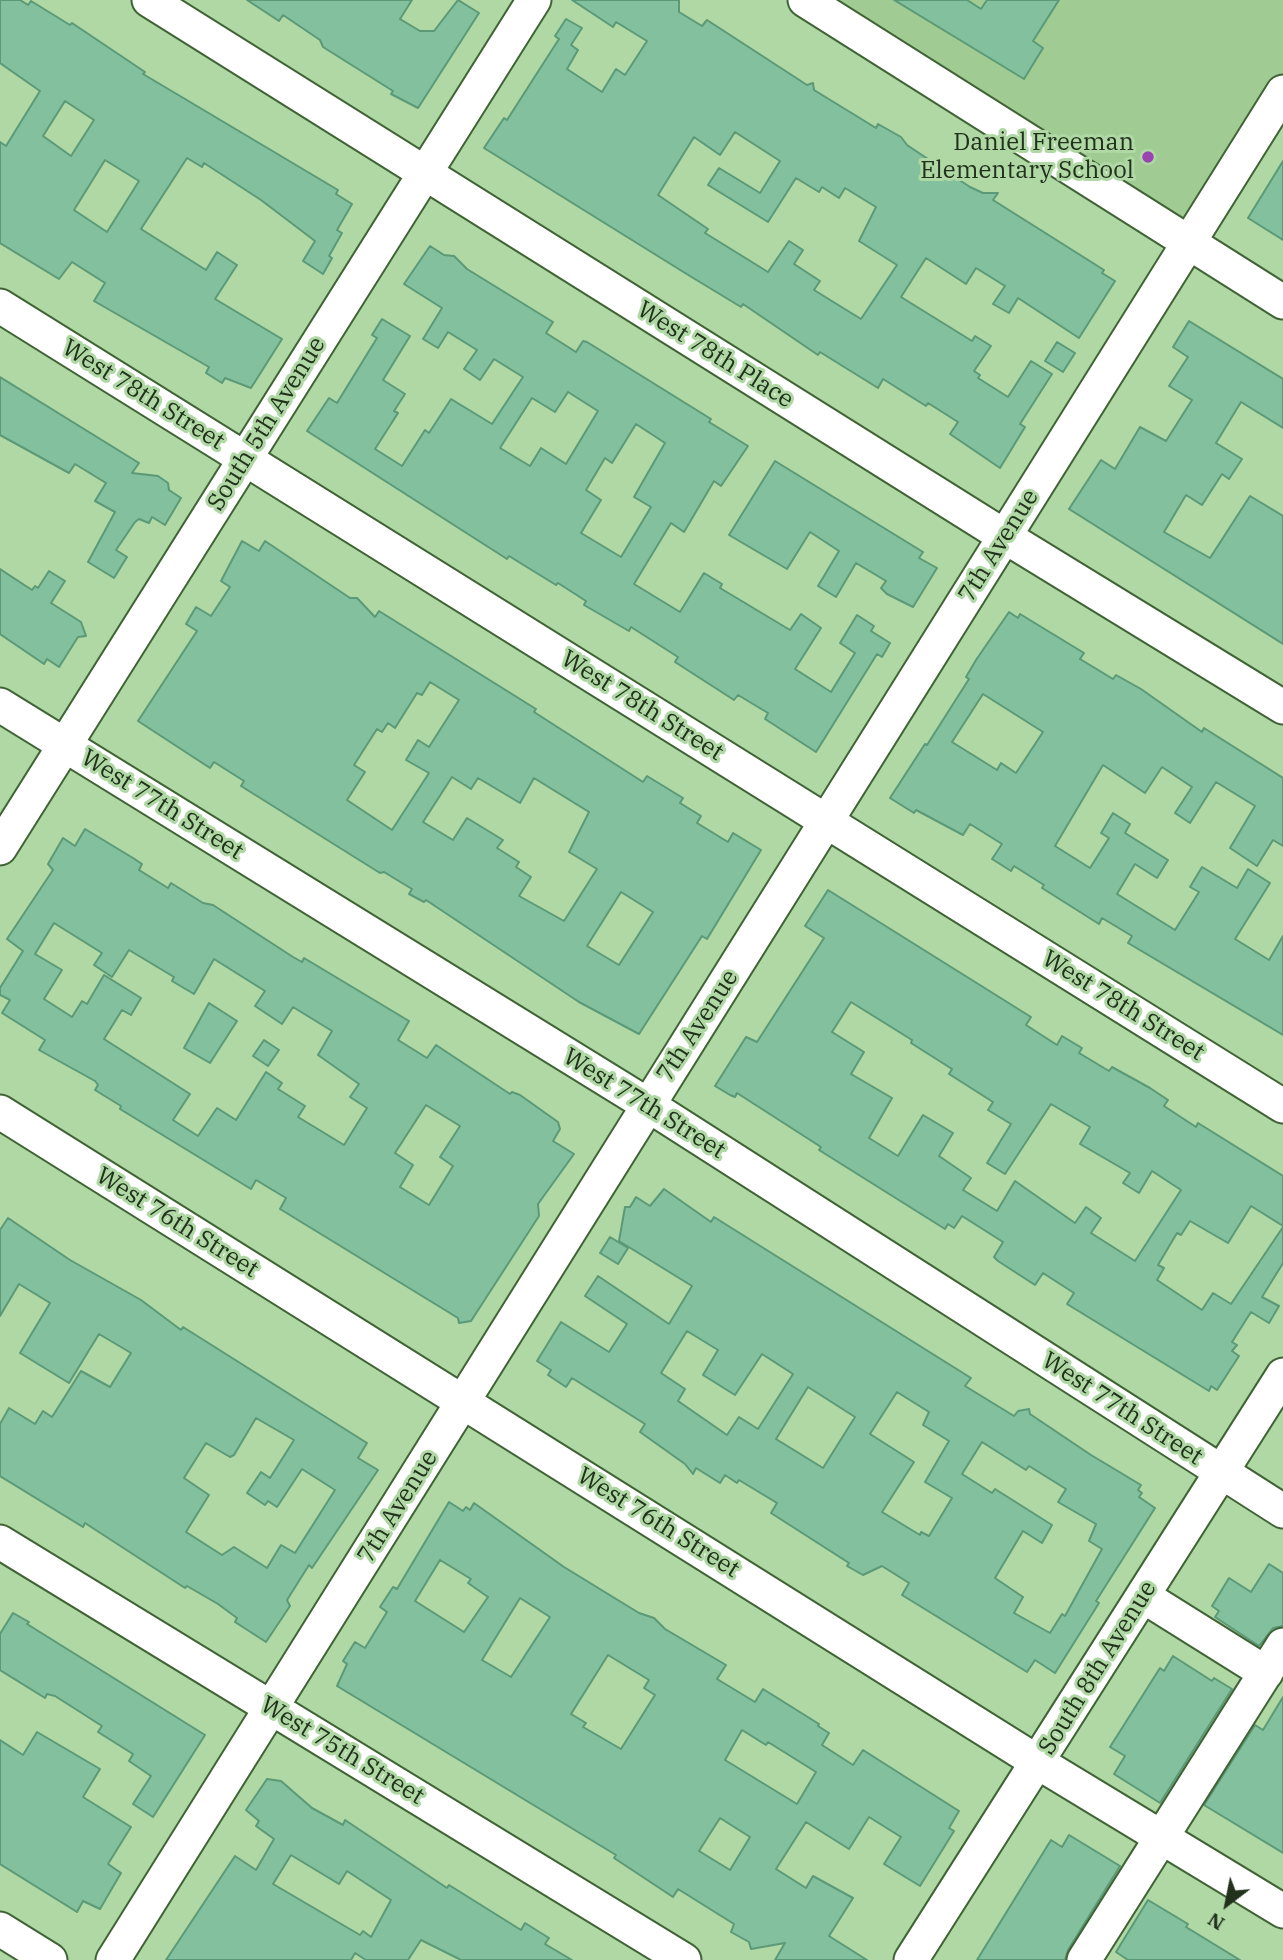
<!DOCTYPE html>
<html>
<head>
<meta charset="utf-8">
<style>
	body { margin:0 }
	#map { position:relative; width:1283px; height:1960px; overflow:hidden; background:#afd8a4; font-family:"IBM Plex Serif",serif }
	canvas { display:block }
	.north { position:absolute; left:1192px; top:1869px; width:70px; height:70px; -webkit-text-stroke:5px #afd8a4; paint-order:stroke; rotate:212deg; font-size:19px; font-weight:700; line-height:28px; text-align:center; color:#21311c }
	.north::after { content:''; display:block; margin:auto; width:24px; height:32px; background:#21311c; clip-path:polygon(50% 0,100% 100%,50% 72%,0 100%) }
</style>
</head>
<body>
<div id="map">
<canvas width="1283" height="1960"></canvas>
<div class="north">N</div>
</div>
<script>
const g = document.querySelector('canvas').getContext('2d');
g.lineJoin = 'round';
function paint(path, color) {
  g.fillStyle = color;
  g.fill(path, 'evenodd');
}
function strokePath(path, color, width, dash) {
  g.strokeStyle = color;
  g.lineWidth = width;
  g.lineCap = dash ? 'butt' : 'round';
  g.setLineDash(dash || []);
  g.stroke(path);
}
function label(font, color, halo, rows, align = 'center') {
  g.font = font + ' "IBM Plex Serif",serif';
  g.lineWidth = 6;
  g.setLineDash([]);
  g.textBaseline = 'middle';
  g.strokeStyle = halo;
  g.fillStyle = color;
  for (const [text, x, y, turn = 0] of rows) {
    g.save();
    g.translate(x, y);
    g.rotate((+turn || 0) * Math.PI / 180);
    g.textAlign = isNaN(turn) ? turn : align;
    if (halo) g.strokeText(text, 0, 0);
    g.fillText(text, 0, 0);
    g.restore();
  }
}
paint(new Path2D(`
	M805 0H1283V92L1190 244Z`), '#a0cc93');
const building = new Path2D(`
	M0 0H20L28 5 31 1 70 25 72 23 145 72 143 74 338 190 336 194 352 204 337 230 342 233 329 256 332 258 323 274 303 261 315 241 261 200 204 163 202 167 187 158 141 229 206 270 217 252 237 265 215 299 282 339 251 388 225 378 222 383 206 373 209 367 94 301 105 283 72 262 59 279 0 243V142L6 146 40 91 0 63ZM65 101 94 120 71 156 43 136ZM105 160 139 181 107 232 74 210Z
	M247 0H412L400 19 420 31H434L458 0 479 13 418 108 391 94 393 91 323 47 320 40 283 15 279 21Z
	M572 0H679V12L702 26 707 20 807 85 813 83 814 90 876 128 878 124 901 137 907 145 970 187 983 193H998L993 200 1104 270 1102 273 1115 281 1079 338 1018 298 1009 313 993 304 1005 286 976 268 966 284 926 258 901 297 972 341 975 336 991 346 974 371 980 375 978 378 1008 397 1031 361 1052 374 1020 424 1025 427 1000 468 950 434 958 422 928 403 926 406 883 379 878 388 820 352 818 355 743 304 741 307 685 273 484 148 504 118 507 120 532 81 559 39 555 36 566 19 582 28 571 45 578 50 567 69 602 92 616 69 625 75 647 41 616 22 613 27ZM735 132 780 161 760 193 719 168 708 185 768 222 796 178 819 192 822 187 839 198 845 188 876 207 859 241 897 265 861 319 814 290 820 281 794 264 803 250 789 241 768 272 705 233 708 229 658 195 694 137 720 155Z
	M894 0H967L981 9 987 0H1059L1033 41 1043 48 1024 79Z
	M1283 161V240L1248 218Z
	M430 246 444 255 454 256 467 269 553 322 546 333 576 352 583 341 587 342 711 419 709 422 748 446 721 486 714 481 684 532 671 523 634 584 680 612 704 573 722 584 720 588 790 630 801 614 821 628 795 669 831 692 855 653 840 643 857 615 874 626 871 631 890 643 882 657 877 654 816 752 765 719 768 713 738 695 734 700 675 662 678 657 631 627 629 631 584 605 586 601 558 583 556 585 509 556 507 559 307 431 329 398 337 403 377 338 372 335 382 319 410 336 383 380 405 394 394 411 398 413 375 449 402 466 425 430 429 433 451 399 492 424 523 377 494 359 480 380 464 369 477 350 448 332 438 348 423 339 442 308 404 284ZM568 392 598 411 566 464 541 448 530 466 500 448 532 398 555 412ZM636 424 665 443 634 497 651 507 621 557 581 533 601 500 586 490 605 458 612 463Z
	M1189 321 1283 379V428L1241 402 1216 443 1242 459 1229 479 1222 474 1202 505 1186 495 1164 532 1210 558 1250 496 1283 516V644L1069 509 1101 460 1115 469 1140 427 1166 441 1192 400 1169 386 1188 357 1173 347Z
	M1057 342 1075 353 1063 372 1045 361Z
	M0 377 139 463 132 473 158 476 168 483 169 490 181 498 165 525 152 517 149 523 139 519 135 522 116 550 127 557 114 578 88 562 115 512 95 501 106 483 75 464 69 473 0 435Z
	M775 461 923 552 919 558 937 568 913 607 887 594 881 588 886 581 856 563 836 597 818 586 839 551 810 532 787 569 729 535Z
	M242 541 259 551 265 541 350 598H357L375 617 379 611 536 709 534 712 643 782 647 776 683 798 680 803 701 816 697 823 728 842 733 833 761 850 707 939 702 936 639 1034 579 1002 426 900 424 902 409 894 412 889 384 872 380 873 241 786 244 781 214 762 210 768 138 721 197 631 186 624 196 607 211 616 230 587 221 581ZM430 682 459 700 429 747 418 740 406 760 429 773 392 830 347 800 365 772 354 765 377 729 382 732 388 723 395 728 417 693 422 695ZM452 777 471 789 478 778 520 803 534 778 589 812 569 852 597 869 564 921 519 896 531 877 516 867 519 862 497 848 503 840 467 818 453 840 423 822ZM621 892 653 912 619 965 587 946Z
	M0 569 32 590 35 586 38 588 49 571 65 581 51 603 81 622 86 636 78 637 59 667 47 659 44 664 0 634Z
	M1009 612 1018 618 1020 614 1084 653 1080 659 1113 679 1116 675 1141 689 1202 732 1204 728 1283 778V846L1273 840 1257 866 1230 848 1255 806 1216 782 1190 823 1175 813 1192 787 1162 767 1145 793 1103 765 1055 846 1090 868 1109 838 1101 833 1113 813 1130 824 1125 833 1168 860 1157 878 1135 864 1117 894 1175 930 1199 892 1190 887 1202 867 1237 888 1248 869 1270 883 1235 939 1269 960 1283 936V1035L1128 943 1132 936 1102 918 1099 924 1042 888 1044 885 1014 866 1011 871 992 859 1002 844 970 824 963 835 916 810 914 813 890 798 925 744 927 745 969 679 966 677 976 660ZM983 694 1043 732 1016 773 1001 763 997 770 952 742Z
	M85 829 133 858 142 864 139 870 168 888 171 883 203 903 213 905 293 957 302 962 304 958 409 1021 398 1040 427 1058 436 1045 510 1094 512 1092 520 1095 558 1122 560 1129 553 1141 574 1154 538 1204 539 1216 471 1321 459 1323 458 1318 280 1209 286 1198 256 1180 251 1189 120 1109 121 1106 95 1090 98 1085 95 1081 39 1050 45 1040 2 1013 10 1000 0 995V988L23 951 7 939 53 870 48 864 63 838 75 846ZM54 923 102 953 94 965 112 977 129 950 174 977 172 981 194 994 214 959 265 991 255 1006 282 1024 293 1007 332 1031 318 1055 359 1084 350 1097 367 1108 344 1145 298 1117 305 1106 278 1089 282 1083 266 1072 236 1120 217 1108 198 1136 173 1120 190 1094 104 1039 122 1010 131 1015 141 998 104 975 87 1004 82 1001 72 1017 44 999 62 970 35 954ZM426 1105 460 1126 440 1157 453 1166 429 1205 400 1187 413 1165 395 1153Z
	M828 890 1031 1017 1026 1025 1057 1045 1062 1036 1082 1048 1079 1053 1109 1071 1112 1067 1150 1088 1168 1100 1164 1106 1196 1127 1198 1123 1283 1176V1226L1251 1206 1228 1243 1190 1221 1181 1235 1177 1233 1158 1265 1164 1268 1157 1280 1202 1310 1213 1293 1231 1304 1283 1227V1263L1262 1297 1279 1306 1269 1323 1251 1312 1232 1342 1237 1345 1232 1351 1239 1356 1217 1390 1211 1386 1209 1391 1067 1304 1074 1293 1043 1273 1035 1285 998 1261 994 1257 1003 1242 962 1216 954 1228 948 1224 945 1229 819 1150 821 1147 737 1093 735 1097 730 1095 715 1086 746 1037 757 1042 824 938 805 926ZM851 1002 912 1040 911 1043 952 1069 949 1074 993 1102 988 1110 1011 1124 987 1163 1005 1174 1051 1104 1090 1127 1080 1144 1130 1173 1123 1183 1139 1193 1152 1171 1181 1190 1135 1261 1091 1233 1101 1218 1086 1207 1075 1223 1015 1181 997 1211 963 1190 971 1178 939 1156 953 1133 923 1115 898 1156 869 1138 892 1098 851 1074 864 1052 832 1032Z
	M209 1003 237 1021 210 1063 184 1048Z
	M264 1040 279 1050 268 1066 253 1056Z
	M664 1189 711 1222 714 1217 971 1378 965 1386 1014 1416 1018 1411 1029 1409 1030 1414 1091 1455 1141 1485 1138 1490 1142 1493 1139 1497 1155 1508 1096 1601 1099 1603 1055 1673 1035 1660 1027 1672 902 1595 909 1583 882 1566 863 1575 847 1566 849 1563 771 1513 777 1503 739 1480 737 1483 725 1475 720 1483 696 1468 693 1474 685 1464 640 1432 645 1424 572 1378 566 1387 548 1375 551 1370 537 1361 561 1322 609 1352 627 1324 585 1296 598 1276 669 1324 692 1286 619 1241 625 1207H630L636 1197 650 1206ZM687 1331 718 1350 703 1375 735 1395 762 1354 793 1374 758 1429 739 1417 727 1435 678 1401 685 1389 661 1373ZM808 1387 855 1417 823 1468 776 1439ZM897 1392 929 1412 923 1425 949 1441 925 1482 952 1498 929 1536 921 1532 920 1535 882 1512 914 1462 870 1434ZM982 1442 1026 1470 1029 1466 1066 1489 1058 1502 1096 1524 1089 1541 1102 1549 1065 1616 1062 1614 1050 1633 1014 1613 1023 1597 995 1578 1023 1531 1042 1543 1052 1525 995 1489 992 1493 962 1474Z
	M8 1218 70 1260 141 1300 181 1330 183 1327 367 1443 358 1458 378 1470 312 1568 309 1565 287 1600 290 1606 266 1642 235 1622 237 1618 218 1604 187 1586 185 1588 85 1523 83 1527 0 1476V1424L9 1408 35 1424 43 1411 52 1417 81 1371 110 1387 131 1353 99 1334 69 1383 20 1353 50 1303 19 1284 0 1316V1230ZM256 1418 294 1440 270 1478 261 1472 247 1493 265 1505 268 1501 277 1507 302 1469 335 1490 295 1553 281 1545 267 1568 234 1547 222 1555 186 1532 209 1495 184 1478 206 1443 230 1457 234 1455Z
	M610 1237 628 1248 618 1264 600 1253Z
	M449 1502 463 1511 466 1507 470 1510 474 1503 564 1567 639 1613 654 1618 665 1629 726 1665 717 1679 755 1702 763 1689 819 1724 818 1726 829 1733 822 1745 853 1765 863 1750 959 1811 949 1828 954 1831 920 1886 884 1864 901 1837 869 1817 849 1849 806 1822 776 1869 806 1888 813 1876 853 1898 829 1936 867 1960H775L785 1943 751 1949 749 1942 731 1932 734 1924 678 1889 673 1897 614 1858 616 1855 337 1686 347 1664 343 1661 355 1642 365 1648 387 1612 380 1607 393 1587 397 1589ZM440 1560 471 1579 468 1583 488 1597 464 1632 415 1601ZM520 1598 550 1617 511 1677 482 1660ZM608 1655 649 1680 644 1688 655 1695 621 1749 583 1727 586 1723 571 1714ZM742 1730 766 1745 768 1742 816 1772 797 1804 725 1760ZM720 1818 750 1837 730 1870 699 1851Z
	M1269 1564 1283 1573V1626L1273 1628 1259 1646 1215 1617 1219 1611 1212 1606 1229 1578 1251 1592Z
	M13 1613 29 1622 27 1624 205 1735 153 1817 133 1804 151 1776 129 1761 133 1754 98 1732 102 1726 55 1696 47 1694 45 1698 0 1670V1634Z
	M1173 1656 1212 1681 1214 1678 1232 1689 1160 1803 1114 1774 1125 1756 1110 1747 1160 1668 1164 1671Z
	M1283 1697V1853L1204 1805 1255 1725 1263 1730Z
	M37 1732 100 1769 83 1797 131 1827 108 1864 121 1873 100 1909 83 1901 77 1912 0 1864V1740L23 1755Z
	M267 1779 281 1781 312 1808 343 1825 345 1820 447 1888 449 1885 521 1930 525 1923 549 1938 545 1944 572 1960H461L421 1940 408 1960H366L355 1953 351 1960H166L235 1856 256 1870 274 1839 256 1826 259 1821 246 1810ZM291 1855 339 1884 347 1871 391 1900 371 1937 363 1931 360 1935 273 1884Z
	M1069 1835 1120 1866 1068 1950 1065 1960H977L1051 1840 1062 1847Z
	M1148 1900 1188 1924 1186 1927 1240 1960H1128L1116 1952Z`);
paint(building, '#83c19e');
strokePath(building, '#5b9977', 2);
const minor = new Path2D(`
	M149 0 1004 536 1283 707
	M805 0 1283 302
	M0 306 1283 1106
	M0 705 648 1105 1283 1511
	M0 848 534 0
	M0 1112 1039 1763 1283 1911
	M0 1542 684 1960
	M1143 1596 1266 1673
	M0 1929 50 1960
	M113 1960 1283 92
	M911 1960 1283 1375
	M1084 1960 1283 1645`);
strokePath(minor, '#406335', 37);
strokePath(minor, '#fff', 33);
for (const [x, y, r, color] of [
	[1148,157,7,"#9a44b1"]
]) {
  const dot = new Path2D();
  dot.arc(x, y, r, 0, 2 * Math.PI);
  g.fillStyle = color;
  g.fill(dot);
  strokePath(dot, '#afd8a4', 2.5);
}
label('24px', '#21311c', '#afd8a4', [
	["Daniel Freeman",1134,143],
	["Elementary School",1134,171]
], 'right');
label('24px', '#21311c', '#afd8a4', [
	["West 78th Place",715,355,32],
	["West 78th Street",143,395,32],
	["South 5th Avenue",267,424,-58],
	["7th Avenue",999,546,-58],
	["West 78th Street",642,706,32],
	["West 77th Street",162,805,32],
	["West 78th Street",1123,1006,32],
	["7th Avenue",698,1026,-57],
	["West 77th Street",644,1104,32],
	["West 76th Street",177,1223,32],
	["West 77th Street",1122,1409,33],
	["7th Avenue",398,1507,-58],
	["West 76th Street",658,1523,32],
	["South 8th Avenue",1098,1668,-58],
	["West 75th Street",342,1751,31]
]);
</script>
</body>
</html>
